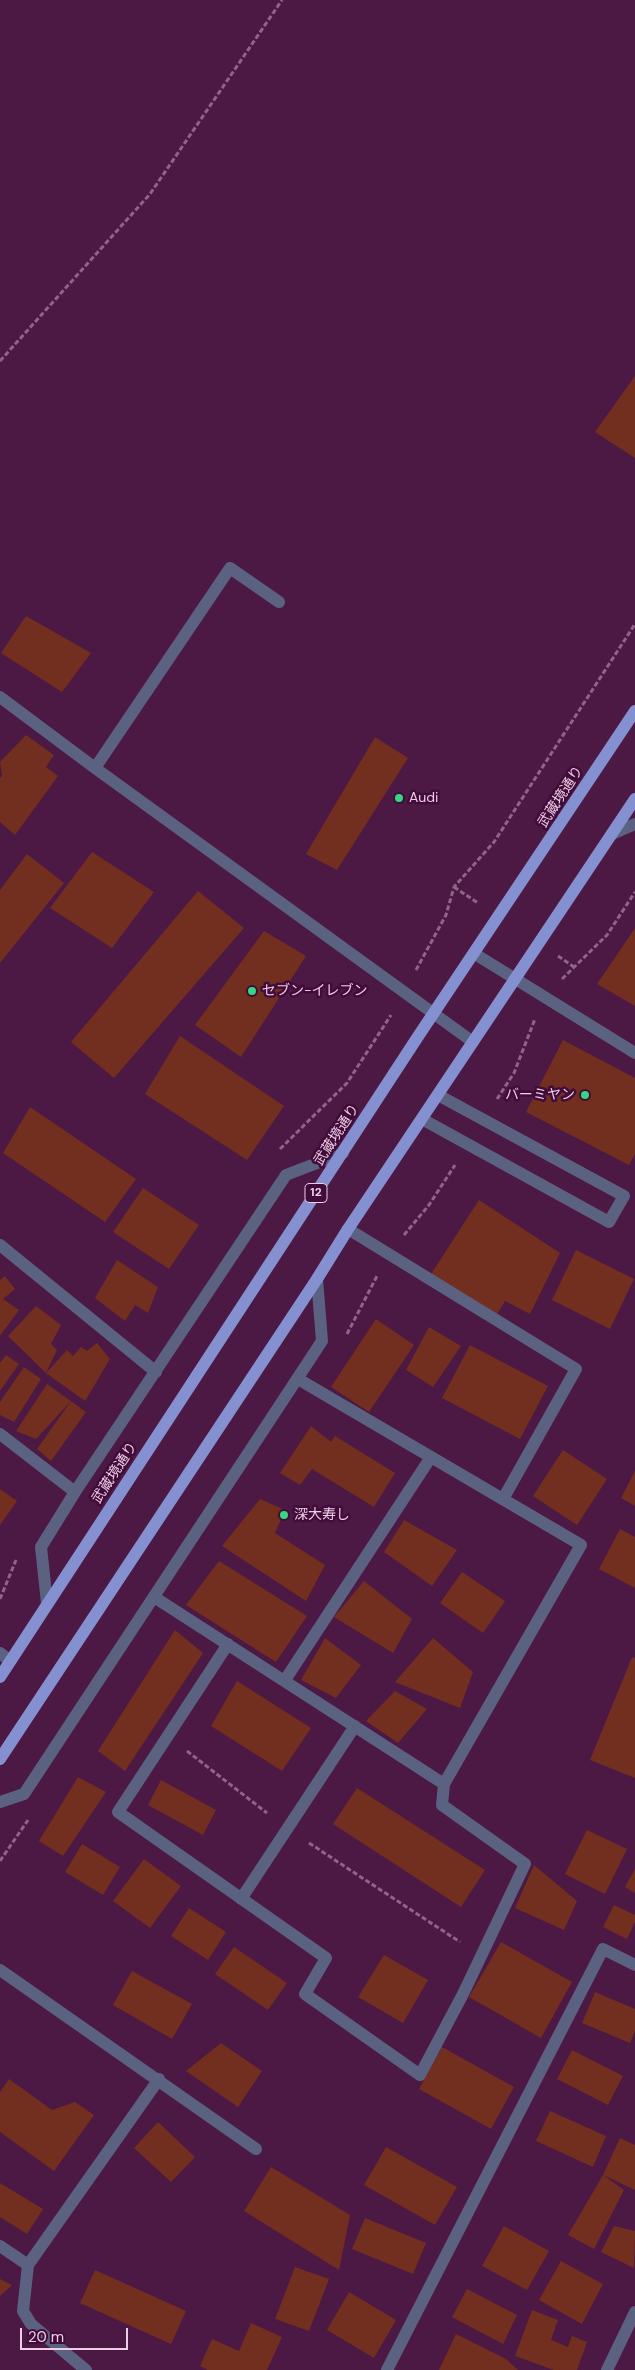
<!DOCTYPE html>
<html>
<head>
<meta charset="utf-8">
<style>
	body { margin:0 }
	#map { position:relative; width:635px; height:2370px; overflow:hidden; background:#4c1844; font-family:"DM Sans",sans-serif }
	canvas { display:block }
	.scale { position:absolute; left:20px; top:2328px; width:108px; height:22px; box-sizing:border-box; border:2px solid #eecde6; border-top:0; padding-left:6px; font-size:15px; line-height:18px; white-space:nowrap; color:#eecde6; -webkit-text-stroke:4px #410c39; paint-order:stroke }
</style>
</head>
<body>
<div id="map">
<canvas width="635" height="2370"></canvas>
<div class="scale">20 m</div>
</div>
<script>
const g = document.querySelector('canvas').getContext('2d');
g.lineJoin = 'round';
function paint(path, color) {
  g.fillStyle = color;
  g.fill(path, 'evenodd');
}
function strokePath(path, color, width, dash) {
  g.strokeStyle = color;
  g.lineWidth = width;
  g.lineCap = dash ? 'butt' : 'round';
  g.setLineDash(dash || []);
  g.stroke(path);
}
function label(font, color, halo, rows, align = 'center') {
  g.font = font + ' "DM Sans","Noto Sans JP",sans-serif';
  g.lineWidth = 5;
  g.setLineDash([]);
  g.textBaseline = 'middle';
  g.strokeStyle = halo;
  g.fillStyle = color;
  for (const [text, x, y, turn = 0] of rows) {
    g.save();
    g.translate(x, y);
    g.rotate((+turn || 0) * Math.PI / 180);
    g.textAlign = isNaN(turn) ? turn : align;
    if (halo) g.strokeText(text, 0, 0);
    g.fillText(text, 0, 0);
    g.restore();
  }
}
paint(new Path2D(`
	M635 376V458L595 432Z
	M26 616 91 653 62 692 1 653Z
	M26 735 54 755 46 767 58 776 15 835 0 822V778L2 776 0 762Z
	M375 737 408 758 337 870 306 854Z
	M92 852 154 892 112 948 50 908Z
	M27 854 64 883 0 963V890Z
	M198 891 244 928 114 1078 71 1042Z
	M635 928V1006L597 984Z
	M264 931 306 956 241 1057 195 1025Z
	M180 1036 284 1106 247 1160 145 1094Z
	M563 1040 635 1078V1154L629 1165 526 1112Z
	M30 1107 136 1179 105 1222 3 1153Z
	M143 1188 199 1225 169 1269 113 1232Z
	M479 1200 560 1253 530 1314 505 1301 496 1316 431 1274Z
	M576 1250 634 1279 610 1329 552 1300Z
	M117 1260 158 1287 148 1313 135 1305 125 1321 95 1298Z
	M5 1276 15 1289 3 1299 19 1310 0 1336V1280Z
	M36 1306 61 1325 51 1344 57 1350 46 1373 67 1350 73 1356 81 1347 87 1351 97 1343 110 1359 85 1401 46 1373 8 1336Z
	M376 1319 414 1345 369 1412 331 1387Z
	M429 1327 461 1346 433 1387 406 1370Z
	M470 1345 548 1386 520 1439 442 1398Z
	M6 1355 19 1364 0 1391V1363Z
	M24 1367 41 1379 14 1422 0 1415V1402Z
	M47 1384 86 1412 51 1461 37 1449 71 1401 36 1439 16 1431Z
	M311 1426 331 1442 335 1436 395 1473 374 1507 312 1469 300 1485 280 1473Z
	M563 1450 607 1479 577 1525 533 1496Z
	M635 1471V1506L621 1498Z
	M0 1489 17 1501 0 1525Z
	M260 1499 285 1510 275 1533 325 1565 306 1601 222 1546Z
	M404 1520 457 1550 432 1586 384 1552Z
	M620 1529 635 1537V1588L599 1569Z
	M219 1561 307 1616 276 1662 186 1605Z
	M462 1572 505 1601 483 1633 440 1603Z
	M364 1581 412 1619 393 1653 334 1617Z
	M175 1630 203 1653 125 1771 98 1751Z
	M325 1638 361 1665 336 1698 301 1680Z
	M433 1638 473 1672 460 1708 395 1682Z
	M632 1657 635 1658V1778L590 1760Z
	M237 1681 311 1728 282 1771 211 1726Z
	M395 1691 427 1709 398 1743 366 1721Z
	M78 1777 106 1792 63 1856 39 1841Z
	M161 1780 216 1810 203 1835 148 1805Z
	M357 1788 485 1870 461 1907 333 1824Z
	M587 1830 627 1849 605 1894 565 1874Z
	M82 1844 120 1867 103 1895 65 1872Z
	M144 1859 181 1886 150 1928 113 1901Z
	M534 1865 577 1901 564 1930 515 1908Z
	M635 1869V1893L625 1887Z
	M614 1905 635 1915V1922L627 1939 603 1927Z
	M189 1908 226 1932 208 1960 171 1936Z
	M501 1942 572 1982 541 2038 469 1997Z
	M234 1947 287 1983 268 2010 215 1974Z
	M384 1955 428 1980 403 2023 358 1997Z
	M132 1971 192 2004 172 2039 113 2005Z
	M595 1992 635 2009V2031L630 2043 582 2023Z
	M221 2043 262 2071 238 2107 186 2071Z
	M442 2047 514 2087 491 2129 419 2089Z
	M572 2050 623 2076 608 2105 557 2079Z
	M9 2079 52 2110 75 2102 94 2115 54 2171 0 2132V2092Z
	M550 2111 606 2136 593 2167 536 2141Z
	M158 2122 195 2157 171 2182 134 2148Z
	M620 2138 635 2145V2190L603 2175 624 2190 594 2249 568 2235 603 2175Z
	M386 2147 457 2187 435 2225 364 2185Z
	M271 2167 350 2215 339 2270 244 2211Z
	M0 2183 43 2209 27 2234 0 2217Z
	M365 2218 426 2243 413 2274 352 2249Z
	M504 2226 549 2251 527 2290 482 2266Z
	M614 2226 635 2231 634 2268 601 2252Z
	M561 2261 603 2284 582 2324 539 2300Z
	M295 2267 329 2279 309 2331 275 2319Z
	M95 2270 186 2311 171 2344 80 2303Z
	M0 2279 12 2285 0 2296Z
	M467 2289 517 2315 503 2344 452 2317Z
	M349 2292 396 2320 374 2358 327 2330Z
	M532 2310 558 2320 551 2340 568 2347 572 2336 587 2342 577 2370H554L515 2356Z
	M251 2323 282 2337 267 2370H208L200 2366 212 2339 239 2351Z
	M456 2334 506 2359 518 2370H439Z`), '#722f1f');
strokePath(new Path2D(`
	M0 361 150 194 282 0
	M454 887 478 903
	M558 956 574 967
	M416 970 446 915 454 887 494 842 635 624
	M562 979 607 935 635 892
	M497 1099 514 1073 535 1019
	M280 1149 347 1083 391 1015
	M404 1235 429 1205 455 1165
	M347 1334 377 1276
	M0 1599 16 1560
	M187 1751 267 1813
	M309 1843 460 1942
	M0 1861 28 1820`), '#906488', 3, [5, 2.5]);
strokePath(new Path2D(`
	M422 1119 609 1222 624 1196 438 1095
	M348 1229 576 1369 503 1499
	M0 1245 156 1372
	M0 1434 75 1492
	M285 1680 431 1457`), '#5b6180', 12);
strokePath(new Path2D(`
	M0 697 95 768 473 1042
	M95 768 230 568 279 602
	M612 834 635 824
	M475 954 635 1053
	M154 1597 444 1784
	M47 1603 41 1547 75 1492 286 1175 343 1153
	M228 1644 118 1812 326 1958 305 1994 420 2075 463 1994 525 1864 442 1805 444 1784 581 1545 298 1379
	M0 1653 10 1661
	M0 1802 24 1794 322 1341 317 1279
	M241 1899 355 1726
	M0 1970 256 2149
	M0 2246 28 2265
	M86 2370 31 2324 23 2311 28 2265 159 2079
	M387 2370 603 1949 635 1965
	M607 2370 635 2312`), '#5b6180', 12);
strokePath(new Path2D(`
	M0 1677 417 1038 635 711
	M0 1759 317 1279 348 1229 635 799`), '#8490d0', 12);
for (const [x, y, r, color] of [
	[399,798,5,"#32d882"],
	[252,991,5,"#32d882"],
	[585,1095,5,"#32d882"],
	[284,1515,5,"#32d882"]
]) {
  const dot = new Path2D();
  dot.arc(x, y, r, 0, 2 * Math.PI);
  g.fillStyle = color;
  g.fill(dot);
  strokePath(dot, '#410c39', 2);
}
for (const [x, y, w] of [
	[316,1193,22]
]) {
  const box = new Path2D();
  box.roundRect(x - w / 2, y - 9.5, w, 19, 4);
  g.fillStyle = '#410c39';
  g.fill(box);
  strokePath(box, '#eecde6', 1);
}
label('bold 12px', '#eecde6', null, [
	["12",316,1193]
]);
label('14px', '#eecde6', '#410c39', [
	["武蔵境通り",561,797,-57],
	["武蔵境通り",337,1135,-57],
	["武蔵境通り",115,1473,-57]
]);
label('14px', '#eecde6', '#410c39', [
	["Audi",409,798],
	["セブン-イレブン",262,991],
	["バーミヤン",575,1095,"right"],
	["深大寿し",294,1515]
], 'left');
</script>
</body>
</html>
